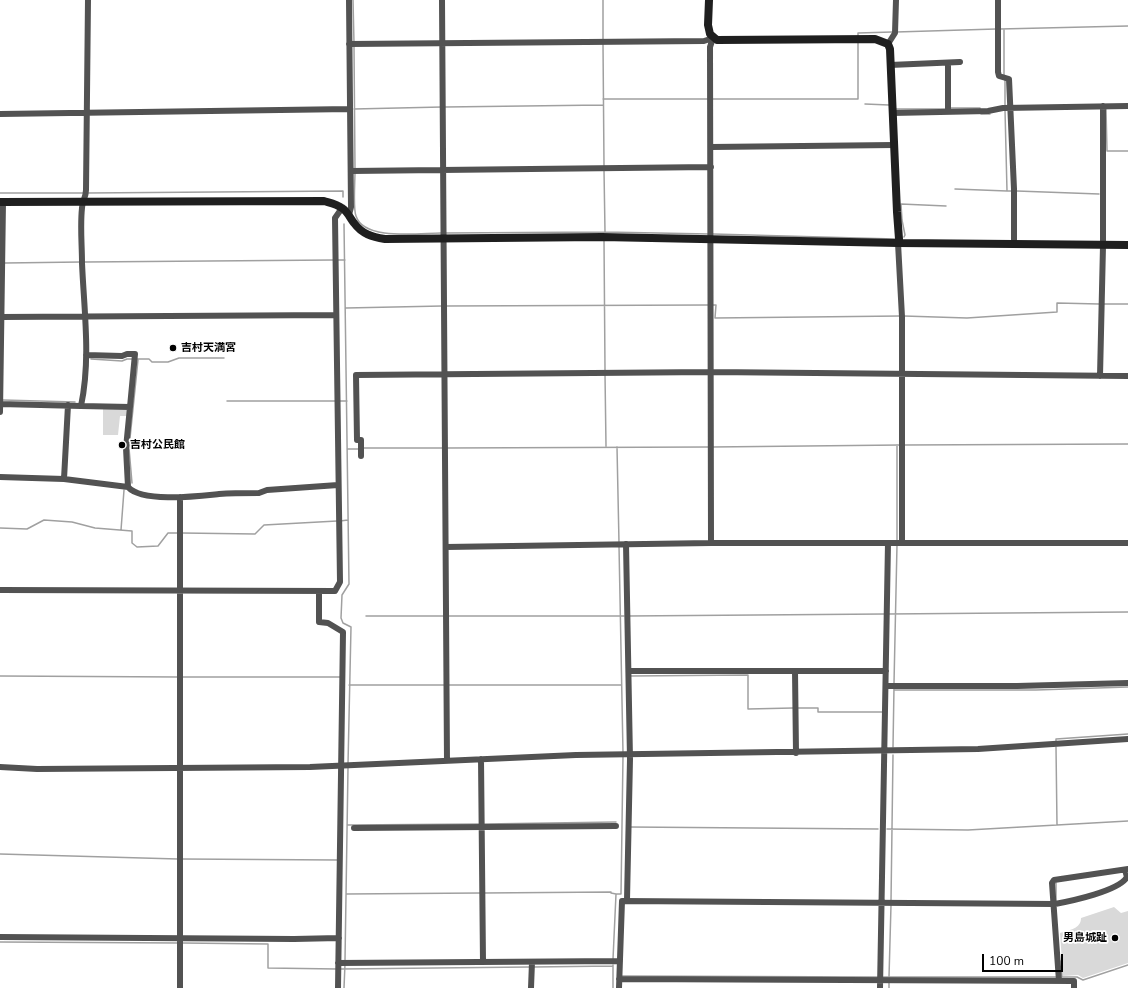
<!DOCTYPE html>
<html>
<head>
<meta charset="utf-8">
<style>
	body { margin:0 }
	#map { position:relative; width:1128px; height:988px; overflow:hidden; background:#fff; font-family:"Nunito Sans",sans-serif }
	canvas { display:block }
	.scale { position:absolute; left:982px; top:954px; width:81px; height:18px; box-sizing:border-box; border:2px solid #000; border-top:0; padding-left:5px; font-size:12px; line-height:14px; white-space:nowrap; color:#000; -webkit-text-stroke:3px #fff; paint-order:stroke }
</style>
</head>
<body>
<div id="map">
<canvas width="1128" height="988"></canvas>
<div class="scale">100 m</div>
</div>
<script>
const g = document.querySelector('canvas').getContext('2d');
g.lineJoin = 'round';
function paint(path, color) {
  g.fillStyle = color;
  g.fill(path, 'evenodd');
}
function strokePath(path, color, width, dash) {
  g.strokeStyle = color;
  g.lineWidth = width;
  g.lineCap = dash ? 'butt' : 'round';
  g.setLineDash(dash || []);
  g.stroke(path);
}
function label(font, color, halo, rows, align = 'center') {
  g.font = font + ' "Nunito Sans","Noto Sans JP",sans-serif';
  g.lineWidth = 3.5;
  g.setLineDash([]);
  g.textBaseline = 'middle';
  g.strokeStyle = halo;
  g.fillStyle = color;
  for (const [text, x, y, turn = 0] of rows) {
    g.save();
    g.translate(x, y);
    g.rotate((+turn || 0) * Math.PI / 180);
    g.textAlign = isNaN(turn) ? turn : align;
    if (halo) g.strokeText(text, 0, 0);
    g.fillText(text, 0, 0);
    g.restore();
  }
}
paint(new Path2D(`
	M103 409H128L127 416H120L118 435H103Z
	M1114 907 1121 913 1128 911V963L1083 978 1078 975 1063 976 1060 933C1069 930 1081 929 1081 918Z`), '#d9d9d9');
strokePath(new Path2D(`
	M353 0 354 43
	M603 0V40
	M1000 29 1128 26
	M1004 29V76
	M896 32 996 29
	M858 37V33L892 32
	M603 44 604 166
	M354 46 355 169
	M1005 80V106
	M603 99H709
	M713 99H858V42
	M865 104 889 105
	M445 107 603 105
	M950 108H980V109
	M354 109 442 107
	M896 109H946
	M1105 109H1106L1107 151H1128
	M1005 110 1007 191H1013
	M981 113V114H990
	M604 170 605 232
	M355 172C355 181 353 209 356 216 364 241 419 233 441 233
	M955 189 1007 191
	M1017 191 1099 194
	M0 193H83
	M87 193 343 191V197
	M344 224 349 584 342 595 341 618 343 623 351 627 348 764
	M445 233 605 232 709 234
	M713 234 895 239
	M904 237 905 235 902 220 901 204 946 206
	M604 240 605 370
	M337 260H345
	M85 262 333 260
	M5 263 81 262
	M1103 304H1128
	M711 305H716L715 318 900 316
	M445 306 708 305
	M346 308 442 306
	M904 316 967 318 1057 312V303L1099 304
	M91 359 122 361 127 359H132
	M136 359H149L152 362H168L179 358H224
	M605 374 606 446
	M3 400 75 402
	M227 401H335
	M338 401H347
	M897 445V542
	M904 445 1128 444
	M617 447 619 543
	M712 447 900 445
	M362 448H442
	M446 448 708 447
	M347 449H358
	M132 483 129 448 138 360
	M340 521 348 520
	M0 528 27 529 44 520 72 522 95 528 132 531V543L137 547 158 546 168 533H178
	M121 530 124 490
	M182 533 255 534 264 525 337 521
	M619 546 623 753
	M888 614 1128 612
	M366 616H444
	M448 616H624
	M628 616 884 614
	M0 676 178 677
	M631 676 748 675V709L793 708
	M182 677H340
	M894 683 897 545
	M349 685H445
	M449 685H621
	M894 690H1036L1128 687
	M798 708H818V712H883
	M1056 743V739L1128 734
	M893 747 894 687
	M1056 747 1057 825
	M484 824 616 822
	M347 825 480 824
	M629 827 878 829
	M887 829 968 830 1128 821
	M0 854 178 859
	M182 859 338 860
	M483 893 611 892V893L616 894
	M346 894 480 893
	M891 901 893 755
	M1056 901V883
	M0 942 179 943
	M183 943 268 944V968L337 969
	M613 959 616 894H621L623 756
	M345 960 348 768
	M1061 961 1062 977
	M613 965V988
	M533 967 613 966
	M341 969 529 967
	M622 976 878 977
	M882 977H1058
	M889 977 891 905
	M1062 977H1077L1083 980 1128 965
	M344 988 345 964
	M889 988V983`), '#a0a0a0', 1.5);
strokePath(new Path2D(`
	M349 0 351 207 349 215
	M442 0 447 761
	M998 0V72L999 76 1009 79 1014 189V244
	M349 44 704 41 713 38
	M888 44 895 33 896 0
	M948 63V112
	M890 65 960 62
	M892 113 988 111 1003 108 1128 106
	M0 114 350 109
	M711 147 894 145
	M351 171 711 167
	M898 243 902 317V543
	M1 317 336 315
	M86 355 122 356 127 354H135L130 407
	M1100 376 1103 246V106
	M0 404 81 406C91 359 84 310 82 263 82 245 80 226 82 208 82 202 86 197 86 190L88 0
	M81 406 130 407 126 448 128 487
	M0 412 3 202
	M361 456V440H357L356 375 711 372 1128 376
	M0 477 64 479 128 487C142 503 199 496 219 494 232 493 246 493 259 493L267 490 338 485
	M64 479 68 405
	M711 543 710 47 713 38
	M626 544 630 759 627 900
	M446 547 711 543H1128
	M0 590 335 591 340 582 335 218 342 208
	M319 591V622L328 623 343 632 338 988
	M629 671H886
	M795 671 796 753
	M886 686H1017L1128 683
	M481 759 483 962
	M0 767 37 769 310 767 576 755 978 749 1128 739
	M354 828 616 826
	M0 937 294 939 339 938
	M338 963 620 961
	M619 979 1074 981V988
	M1059 981 1052 883 1054 880 1128 869
	M180 988V497
	M531 988 532 962
	M619 988 622 901 1055 904C1071 901 1119 891 1127 877L1125 870
	M880 988 888 543`), '#525252', 6);
strokePath(new Path2D(`
	M709 0 708 25 710 34 717 40 875 39 888 44 890 49 897 212 899 239 898 243
	M0 202 324 201C331 203 337 204 342 208 348 212 350 218 354 223 362 234 372 237 385 239L602 237 898 243 1128 245`), '#1f1f1f', 8);
for (const [x, y, r, color] of [
	[173,348,4,"#000"],
	[122,445,4,"#000"],
	[1115,938,4,"#000"]
]) {
  const dot = new Path2D();
  dot.arc(x, y, r, 0, 2 * Math.PI);
  g.fillStyle = color;
  g.fill(dot);
  strokePath(dot, '#fff', 1.5);
}
label('bold 11px', '#000', '#fff', [
	["吉村天満宮",181,348],
	["吉村公民館",130,445],
	["男島城趾",1107,938,"right"]
], 'left');
</script>
</body>
</html>
